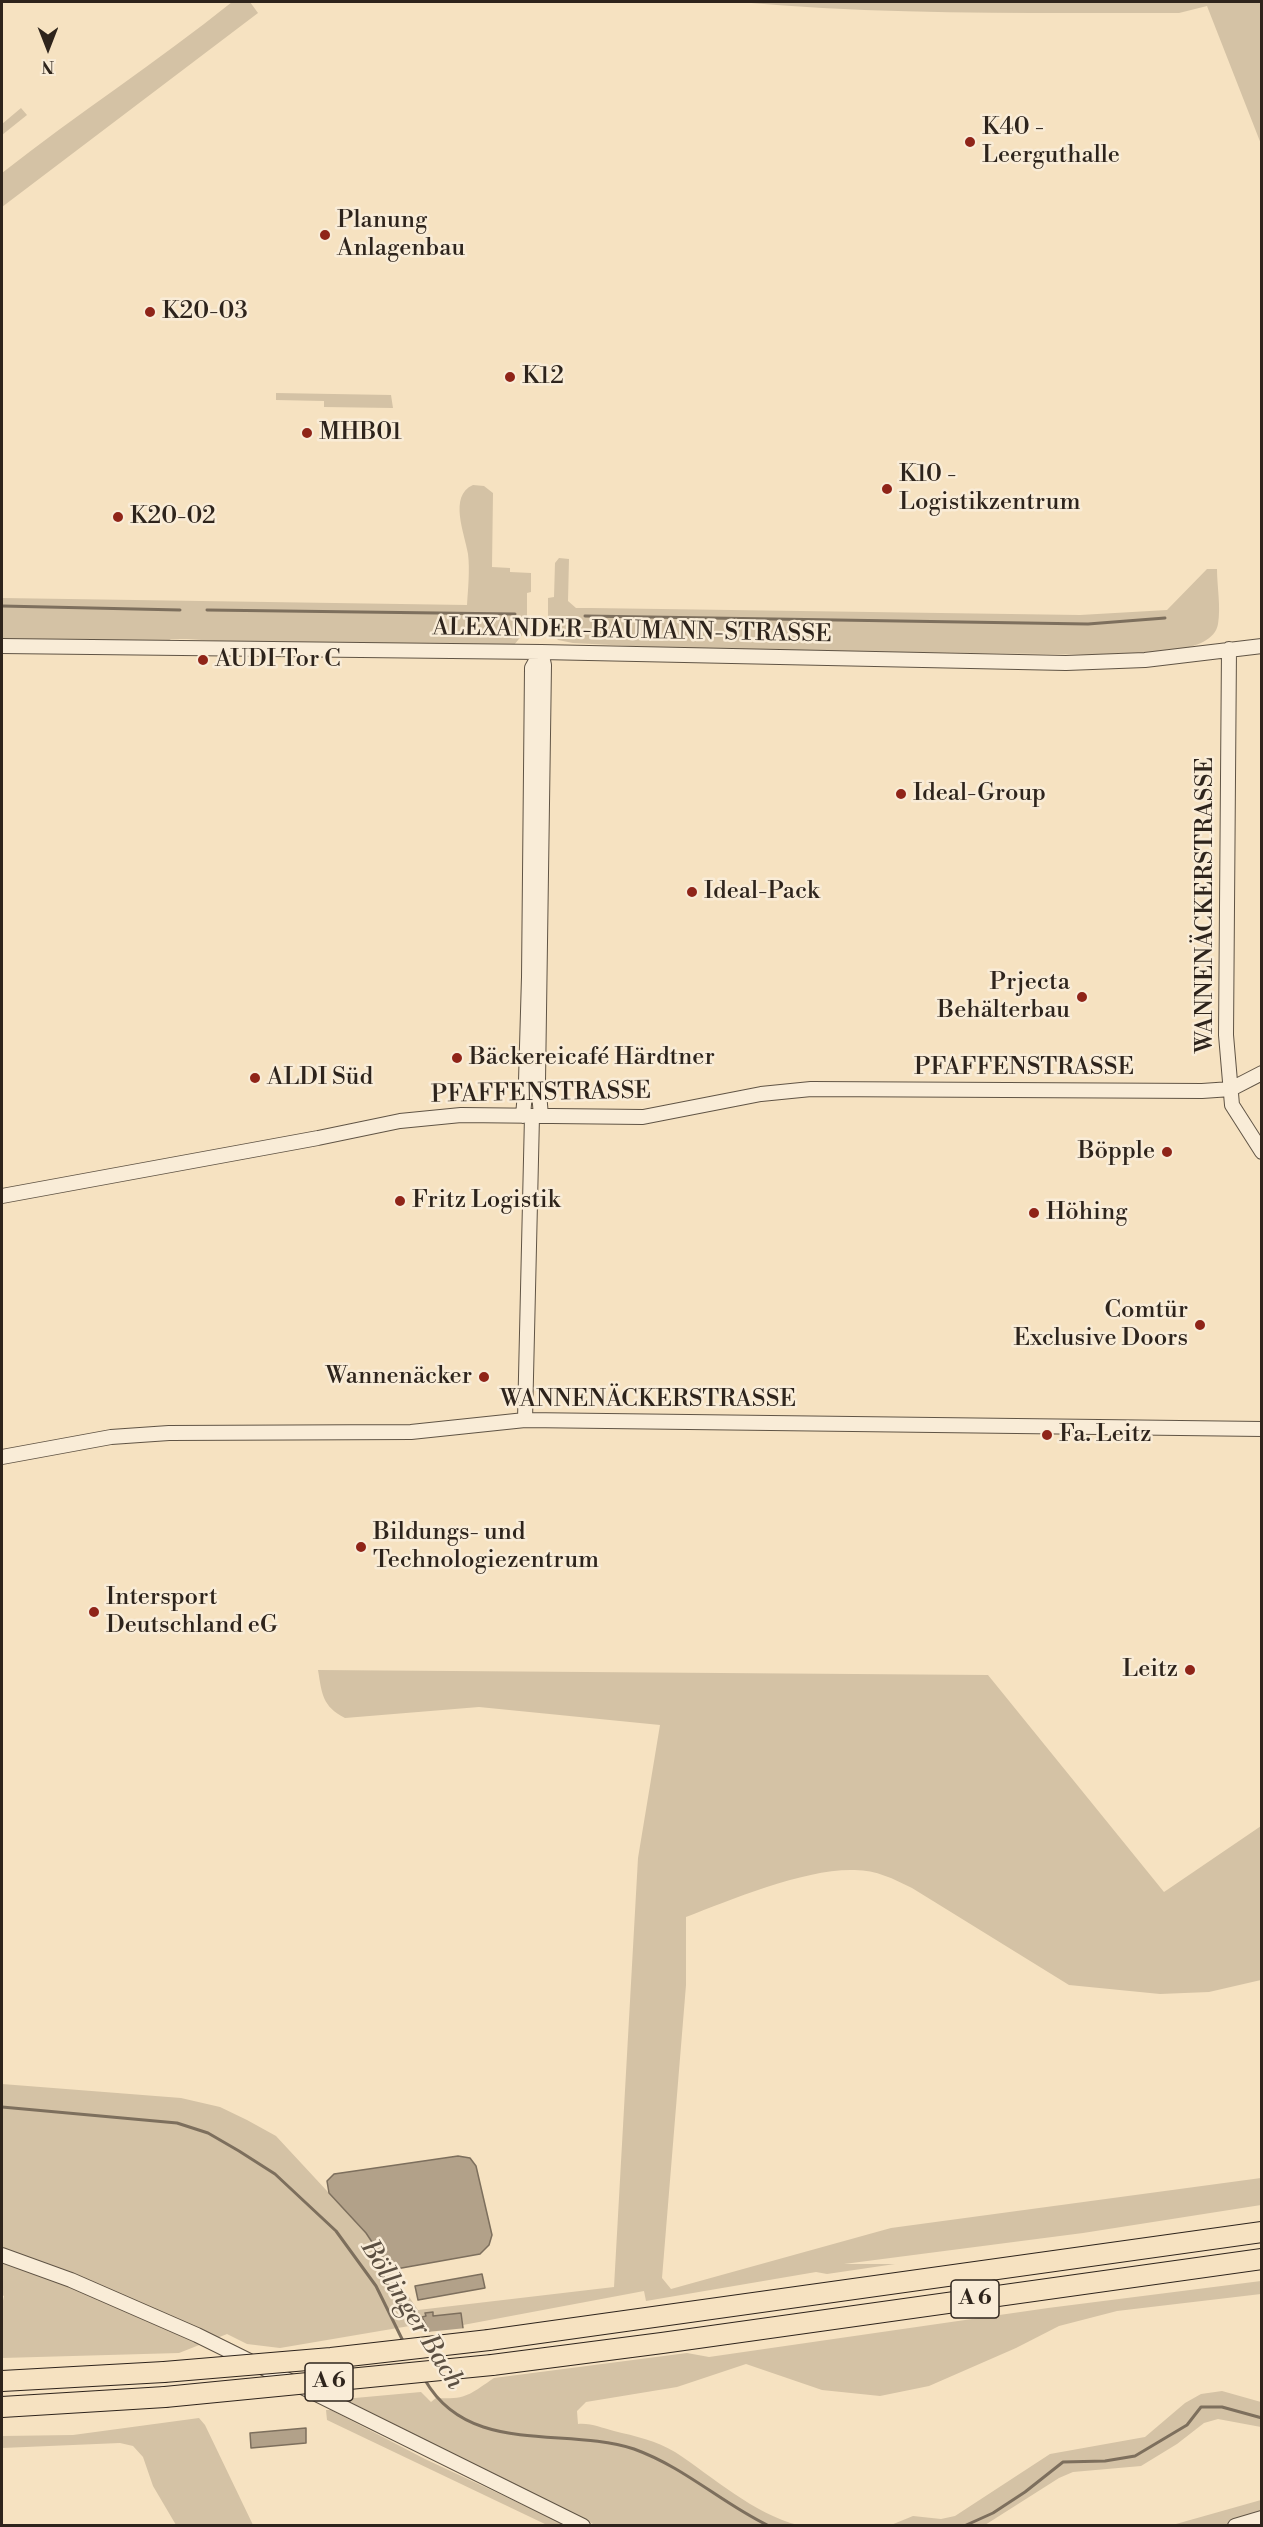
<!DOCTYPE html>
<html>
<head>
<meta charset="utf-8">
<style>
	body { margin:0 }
	#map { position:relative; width:1263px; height:2527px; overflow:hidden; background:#f6e2c1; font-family:"Libre Bodoni",serif }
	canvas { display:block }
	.frame { position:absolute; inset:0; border:3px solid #2e241c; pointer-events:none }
	.north { position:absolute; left:18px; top:18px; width:60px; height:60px; -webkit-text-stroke:4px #f9ecd7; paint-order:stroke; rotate:180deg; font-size:16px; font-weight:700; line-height:24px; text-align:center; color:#2e241c }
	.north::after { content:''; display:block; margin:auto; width:21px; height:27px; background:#2e241c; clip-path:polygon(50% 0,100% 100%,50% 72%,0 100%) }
</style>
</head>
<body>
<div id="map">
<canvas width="1263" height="2527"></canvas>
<div class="frame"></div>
<div class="north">N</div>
</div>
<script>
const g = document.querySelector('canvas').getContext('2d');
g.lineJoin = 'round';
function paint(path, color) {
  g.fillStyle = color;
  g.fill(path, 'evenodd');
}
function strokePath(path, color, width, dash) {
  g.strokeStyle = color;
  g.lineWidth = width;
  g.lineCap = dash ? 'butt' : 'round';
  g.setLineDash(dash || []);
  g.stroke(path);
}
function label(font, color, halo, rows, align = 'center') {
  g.font = font + ' "Libre Bodoni",serif';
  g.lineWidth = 5;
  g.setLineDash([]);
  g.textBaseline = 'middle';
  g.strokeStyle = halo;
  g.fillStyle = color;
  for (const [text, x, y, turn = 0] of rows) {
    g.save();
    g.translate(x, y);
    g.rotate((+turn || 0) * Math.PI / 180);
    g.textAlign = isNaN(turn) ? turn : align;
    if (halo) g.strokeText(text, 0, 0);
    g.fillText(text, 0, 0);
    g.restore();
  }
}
paint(new Path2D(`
	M232 2H250L258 13 2 207V173C77 114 157 62 232 2Z
	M738 2H1261V144L1207 6 1179 13C1032 13 885 15 738 2Z
	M21 108 27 115 2 135V124Z
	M276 393 391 395 393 408 324 407V401L276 400Z
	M473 485 484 486 493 493 492 567 510 568V572L531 573V592L527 593V629L514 645 245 643 187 639H171L168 641H2V598L467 605C468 590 470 569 468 554 465 534 448 496 473 485Z
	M559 558 569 559 568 601 576 608H591L1080 615 1167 610 1207 569H1217C1217 586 1221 607 1218 624 1213 655 1141 653 1118 655L688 649 573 643 558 640 548 628V598L554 597 555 563Z
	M318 1670 988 1675 1164 1892 1261 1826V1980L1209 1992 1160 1994 1069 1985 912 1888C894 1879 876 1870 855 1870 807 1868 732 1899 686 1917V1985L662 2278 671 2289 891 2228 1261 2178V2205L1083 2233 844 2264H895L827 2274 816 2272 646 2301 644 2291 463 2325 461 2313 433 2316V2312L423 2317 427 2323 280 2348 247 2344 227 2334 179 2353 2 2358V2305L4 2296 2 2295V2084L181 2098 220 2107 247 2120 276 2136 366 2233 418 2310 614 2287 638 1858 660 1725 479 1707 345 1718C322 1706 322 1694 318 1670Z
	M1261 2281V2294L1117 2311 1059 2326 1016 2348 929 2386 880 2396 822 2390 746 2364 677 2387 586 2402 577 2411 578 2424C592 2423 601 2428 614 2431 635 2436 657 2441 675 2452 713 2477 754 2514 798 2525H595L344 2399 421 2392 431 2402 436 2398C467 2400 470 2394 494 2378L687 2353 709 2357 1048 2308Z
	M1222 2391 1261 2402V2427L1218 2419 1204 2423 1177 2444 1141 2466 1073 2472 1059 2478 985 2525H891L913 2516 941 2519 955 2516 1050 2454 1145 2437 1185 2403 1201 2394Z
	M326 2410H331L425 2459 566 2525H547L327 2420Z
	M199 2418 205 2425 253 2525H176L153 2486 143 2457 133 2446 120 2443 2 2448V2436L73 2435Z
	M1261 2500V2525L1171 2526 1176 2524Z`), '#d4c2a5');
const water = new Path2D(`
	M458 2156 470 2158 476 2166 492 2235 489 2245 480 2254 396 2269 388 2266 366 2233 329 2193 327 2181 334 2174Z
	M482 2274 485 2288 418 2300 415 2286Z
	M433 2312V2316L461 2313 467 2358 444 2360 422 2317 426 2316 425 2313Z
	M306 2428V2443L251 2448 250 2433Z`);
paint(water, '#b2a189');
strokePath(water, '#7d6f5d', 1.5);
paint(new Path2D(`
	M466 2328 470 2358 441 2361 427 2332Z`), '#f6e2c1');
strokePath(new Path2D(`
	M2 606 180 610
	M207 610 515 614
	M585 616 1088 624 1165 618
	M2 2107 177 2123 208 2133 239 2151 275 2174 336 2231 376 2286 404 2343
	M425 2380C469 2457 565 2426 634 2449 686 2468 721 2503 769 2526
	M964 2526 993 2513 1025 2492 1063 2462 1105 2461 1135 2456 1187 2425 1201 2407H1222L1262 2418`), '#7d6f5d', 3);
const minor = new Path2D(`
	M2 646 541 652 1066 663 1145 660 1262 646
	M1229 649 1226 1035 1232 1105 1262 1152
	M523 1116 526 1081 529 977 532 668 541 652
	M541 1116 538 1081 544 665 541 652
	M2 1196 318 1138 400 1121 461 1115 643 1117 761 1094 811 1089 1202 1091 1231 1089 1262 1073
	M525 1420 532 1116
	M2 1457 111 1437 169 1433 411 1432 525 1420 1262 1429
	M2 2255 71 2280 197 2335 583 2526
	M1235 2526 1262 2518`);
const highway = new Path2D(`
	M489 2340 1262 2232
	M492 2365 662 2343 1262 2259
	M2 2381 164 2372
	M2 2407 165 2397`);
strokePath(minor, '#605445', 16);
strokePath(highway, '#2e241c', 22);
strokePath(minor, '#f9ecd7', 14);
strokePath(highway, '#f6e2c1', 20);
const highwayBridge = new Path2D(`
	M164 2372 331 2358 489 2340
	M165 2397 492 2365`);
strokePath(highwayBridge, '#2e241c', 22, []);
strokePath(highwayBridge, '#f6e2c1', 20);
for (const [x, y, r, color] of [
	[970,142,6,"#8f2418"],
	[325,235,6,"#8f2418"],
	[150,312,6,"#8f2418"],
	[510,377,6,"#8f2418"],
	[307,433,6,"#8f2418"],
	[887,489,6,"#8f2418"],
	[118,517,6,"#8f2418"],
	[203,660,6,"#8f2418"],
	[901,794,6,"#8f2418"],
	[692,892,6,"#8f2418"],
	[1082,997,6,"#8f2418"],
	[457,1058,6,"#8f2418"],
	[255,1078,6,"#8f2418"],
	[1167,1152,6,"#8f2418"],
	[400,1201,6,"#8f2418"],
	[1034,1213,6,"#8f2418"],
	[1200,1325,6,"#8f2418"],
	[484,1377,6,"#8f2418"],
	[1047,1435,6,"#8f2418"],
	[361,1547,6,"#8f2418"],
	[94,1612,6,"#8f2418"],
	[1190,1670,6,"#8f2418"]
]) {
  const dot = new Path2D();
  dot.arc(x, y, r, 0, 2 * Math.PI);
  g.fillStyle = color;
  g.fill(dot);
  strokePath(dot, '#f9ecd7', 2);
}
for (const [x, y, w] of [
	[975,2299,48],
	[329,2382,48]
]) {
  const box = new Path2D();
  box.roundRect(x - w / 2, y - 19, w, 38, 4.5);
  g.fillStyle = '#f9ecd7';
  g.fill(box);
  strokePath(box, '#2e241c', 1.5);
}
label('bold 22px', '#2e241c', null, [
	["A 6",975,2299],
	["A 6",329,2382]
]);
label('24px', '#2e241c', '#f9ecd7', [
	["K40 -",982,128],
	["Leerguthalle",982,156],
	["Planung",337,221],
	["Anlagenbau",337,249],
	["K20-03",162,312],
	["K12",522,377],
	["MHB01",319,433],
	["K10 -",899,475],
	["Logistikzentrum",899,503],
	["K20-02",130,517],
	["AUDI Tor C",215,660],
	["Ideal-Group",913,794],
	["Ideal-Pack",704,892],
	["Prjecta",1070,983,"right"],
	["Behälterbau",1070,1011,"right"],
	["Bäckereicafé Härdtner",469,1058],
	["ALDI Süd",267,1078],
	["Böpple",1155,1152,"right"],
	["Fritz Logistik",412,1201],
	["Höhing",1046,1213],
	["Comtür",1188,1311,"right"],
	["Exclusive Doors",1188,1339,"right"],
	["Wannenäcker",472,1377,"right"],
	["Fa. Leitz",1059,1435],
	["Bildungs- und",373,1533],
	["Technologiezentrum",373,1561],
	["Intersport",106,1598],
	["Deutschland eG",106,1626],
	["Leitz",1178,1670,"right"]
], 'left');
label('24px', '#2e241c', '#f9ecd7', [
	["ALEXANDER-BAUMANN-STRASSE",632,632,1],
	["WANNENÄCKERSTRASSE",1206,905,-90],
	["PFAFFENSTRASSE",1024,1068],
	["PFAFFENSTRASSE",541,1094,-1],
	["WANNENÄCKERSTRASSE",648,1400]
]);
label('italic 26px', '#5c5042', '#f9ecd7', [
	["Böllinger Bach",411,2315,58]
]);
</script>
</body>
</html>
